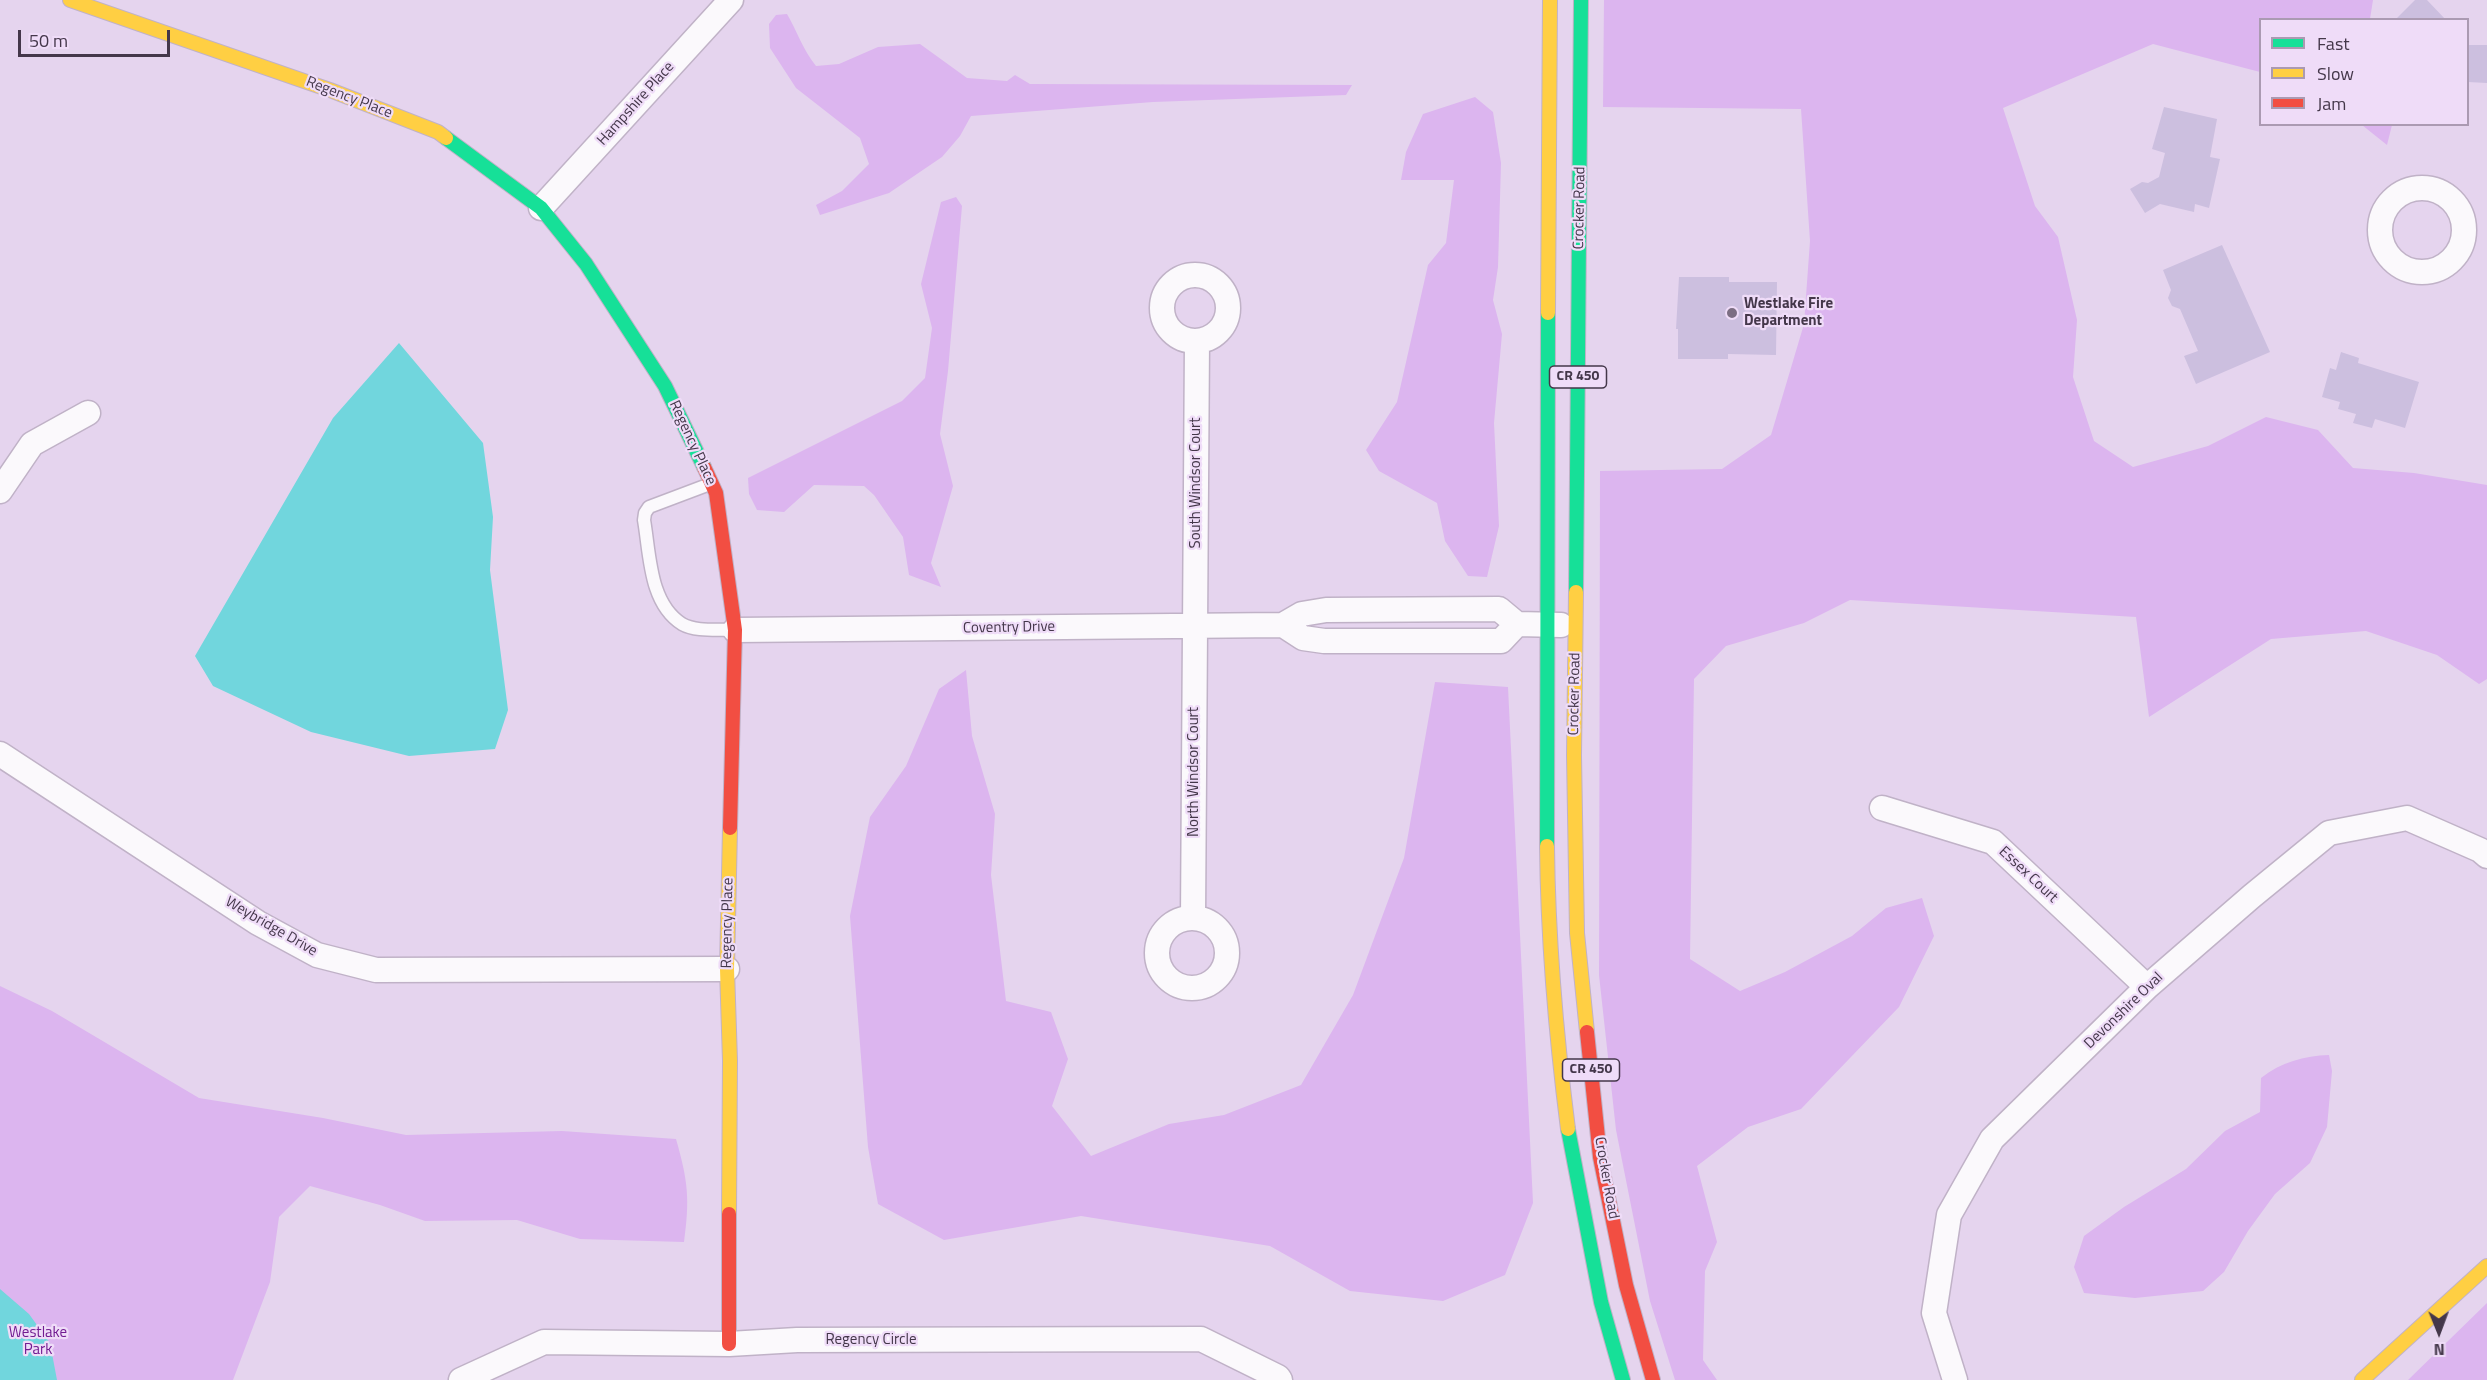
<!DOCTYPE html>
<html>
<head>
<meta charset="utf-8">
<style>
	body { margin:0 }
	#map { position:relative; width:2487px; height:1380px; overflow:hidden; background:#e5d4ee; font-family:"Titillium Web",sans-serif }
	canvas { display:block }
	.legend { position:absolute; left:2259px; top:18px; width:210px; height:108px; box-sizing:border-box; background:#efdcf8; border:2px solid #ab9ab2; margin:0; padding:8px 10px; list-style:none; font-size:18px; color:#44374a }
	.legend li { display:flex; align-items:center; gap:12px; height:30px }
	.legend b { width:30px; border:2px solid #ab9ab2 }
	.north { position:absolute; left:2409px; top:1302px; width:60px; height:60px; -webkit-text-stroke:4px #efdcf8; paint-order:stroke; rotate:179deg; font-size:16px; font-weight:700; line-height:24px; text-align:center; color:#44374a }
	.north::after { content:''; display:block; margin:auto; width:21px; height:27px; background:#44374a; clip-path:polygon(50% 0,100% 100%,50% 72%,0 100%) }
	.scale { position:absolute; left:18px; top:30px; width:152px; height:27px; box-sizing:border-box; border:3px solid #44374a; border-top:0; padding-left:8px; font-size:18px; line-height:21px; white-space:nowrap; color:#44374a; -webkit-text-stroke:4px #efdcf8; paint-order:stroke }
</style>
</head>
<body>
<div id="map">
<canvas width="2487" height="1380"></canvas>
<ul class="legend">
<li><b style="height:8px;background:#16e098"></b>Fast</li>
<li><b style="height:8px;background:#ffcf43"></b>Slow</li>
<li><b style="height:8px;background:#f24e42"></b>Jam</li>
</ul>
<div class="north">N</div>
<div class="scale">50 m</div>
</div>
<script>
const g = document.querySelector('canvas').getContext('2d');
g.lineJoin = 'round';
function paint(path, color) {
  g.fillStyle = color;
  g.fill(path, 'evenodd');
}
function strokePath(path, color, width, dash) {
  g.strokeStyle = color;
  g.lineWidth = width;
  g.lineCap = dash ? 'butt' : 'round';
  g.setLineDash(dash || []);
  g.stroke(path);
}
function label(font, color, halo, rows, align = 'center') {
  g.font = font + ' "Titillium Web",sans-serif';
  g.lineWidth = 4.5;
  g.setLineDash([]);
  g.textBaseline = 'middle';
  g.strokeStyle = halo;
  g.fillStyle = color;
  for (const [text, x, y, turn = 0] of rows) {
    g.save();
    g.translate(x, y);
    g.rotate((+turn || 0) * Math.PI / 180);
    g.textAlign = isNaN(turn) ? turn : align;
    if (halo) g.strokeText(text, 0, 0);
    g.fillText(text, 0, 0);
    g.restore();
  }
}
paint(new Path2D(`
	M1604 0H2373L2370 19 2260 20V72L2153 44 2003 108 2035 206 2058 237 2077 320 2073 377 2094 441 2133 467 2208 446 2266 417 2318 430 2353 468 2414 473 2487 485V679L2479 684 2437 655 2366 631 2271 639 2149 717 2136 617 1850 600 1804 623 1726 646 1694 679 1690 959 1740 991 1785 972 1852 936 1886 908 1922 898 1934 936 1899 1007 1801 1109 1748 1127 1697 1166 1717 1242 1705 1271 1703 1360 1717 1380H1675L1650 1301 1616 1130 1599 975 1600 471 1722 469 1771 435 1804 324 1810 241 1801 109 1603 107Z
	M787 14C797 31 803 50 816 66L839 64 878 47 920 44 967 78 1007 81 1015 75 1030 84 1352 85 1346 95 1153 102 971 116 960 136 942 157 889 193 820 215 816 205 842 191 869 164 860 138 796 88 770 48 769 24 776 15Z
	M1475 97 1493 112 1501 163 1498 267 1493 300 1502 334 1494 423 1499 526 1487 577 1468 576 1445 541 1437 503 1379 471 1366 450 1397 402 1428 265 1446 243 1454 180H1401L1406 152 1423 114Z
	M2362 125H2392L2387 145Z
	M956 197 962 206 948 371 940 434 953 486 931 563 941 587 909 575 903 537 874 495 864 486 814 485 784 512 757 510 749 494 748 478 902 401 925 378 932 328 921 284 941 202Z
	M966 670 972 736 995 814 991 875 1006 1001 1051 1012 1068 1059 1052 1106 1091 1156 1169 1124 1224 1115 1301 1085 1353 995 1404 858 1435 682 1508 687 1533 1203 1505 1275 1443 1301 1350 1291 1270 1246 1081 1216 944 1240 878 1204 868 1147 850 916 870 817 906 766 939 689Z
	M0 986 52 1011 199 1098 323 1118 406 1135 562 1131 676 1139C688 1181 690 1199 684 1242L580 1239 517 1220 425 1221 380 1205 310 1186 279 1217 270 1282 233 1380H0Z
	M2329 1055 2332 1071 2327 1127 2310 1163 2275 1194 2248 1231 2224 1272 2203 1291 2135 1298 2084 1293 2074 1267 2084 1236 2124 1207 2186 1169 2225 1131 2260 1112 2261 1078C2281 1062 2304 1056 2329 1055Z
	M2487 1303V1380H2408Z`), '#dcb5ef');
paint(new Path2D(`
	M399 343 483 443 493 517 490 570 508 710 495 749 409 756 311 732 213 686 195 656 333 418Z
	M0 1289 29 1314 50 1343 57 1380H0Z`), '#71d6dd');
paint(new Path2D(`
	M2415 0H2427L2446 20H2395Z
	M2468 45H2487V83L2468 82Z
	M2164 107 2217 119 2210 157 2220 159 2209 208 2195 204 2194 212 2160 204 2145 213 2130 189 2142 182 2148 183 2159 177 2165 153 2152 149Z
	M2222 245 2270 352 2196 384 2184 356 2198 351 2180 309 2172 306 2168 298 2171 290 2163 270Z
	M1679 277H1729V282H1777L1776 355 1728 354V359H1678V329H1676Z
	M2341 352 2359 358 2358 363 2419 382 2405 428 2375 419 2372 428 2353 423 2356 414 2338 409 2340 402 2322 397 2330 368 2336 370Z`), '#ccbfdf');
const lane = new Path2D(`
	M710 484 649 507 645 513 644 520C650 554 649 603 682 624 696 632 718 629 734 630`);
const street = new Path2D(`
	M2380 230a42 42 0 1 1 84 0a42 42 0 1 1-84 0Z
	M541 208 731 0
	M1162 308a33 33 0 1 1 66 0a33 33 0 1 1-66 0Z
	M0 491 32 444 88 413
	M1283 625 1303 638 1324 641H1501L1517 624
	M735 630 1283 625 1302 614 1326 610 1499 609 1517 624 1561 625
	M0 754 258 923 317 955 376 970 727 969
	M1882 808 1993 842 2147 987
	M1157 953a35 35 0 1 1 70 0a35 35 0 1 1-70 0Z
	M1193 918 1197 341
	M461 1380 544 1342 729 1344 797 1340 1201 1339 1278 1377 1280 1380
	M1955 1380 1934 1313 1949 1215 1992 1139 2147 987 2252 896 2329 833 2407 818 2480 850 2487 856`);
const fast = new Path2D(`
	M446 138 541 208 586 264 665 386 704 467
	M1576 592 1581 0
	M1547 846 1548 313
	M1568 1129 1601 1302 1623 1380`);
const slow = new Path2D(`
	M70 0 330 90 438 132 446 138
	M1548 313 1550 0
	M1576 592 1574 755 1577 933 1587 1032
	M1547 846C1548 941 1556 1035 1568 1129
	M729 1214 730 1061 727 969 730 828
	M2362 1380 2487 1266`);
const jam = new Path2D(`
	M704 467 716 493 735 630 730 828
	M1587 1032 1600 1157 1626 1285 1653 1380
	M729 1344V1214`);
strokePath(lane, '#c0b2c7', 15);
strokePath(street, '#c0b2c7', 27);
strokePath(fast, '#c0b2c7', 16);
strokePath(slow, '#c0b2c7', 16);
strokePath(jam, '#c0b2c7', 16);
strokePath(lane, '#fbf9fc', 12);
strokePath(street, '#fbf9fc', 24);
strokePath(fast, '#16e098', 14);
strokePath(slow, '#ffcf43', 14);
strokePath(jam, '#f24e42', 14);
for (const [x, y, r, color] of [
	[1732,313,6,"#7c6e83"]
]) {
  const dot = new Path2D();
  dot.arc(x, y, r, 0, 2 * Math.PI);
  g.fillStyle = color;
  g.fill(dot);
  strokePath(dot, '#efdcf8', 2);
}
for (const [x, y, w] of [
	[1578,377,57],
	[1591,1070,57]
]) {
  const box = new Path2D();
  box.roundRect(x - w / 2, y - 11, w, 22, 4.5);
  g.fillStyle = '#efdcf8';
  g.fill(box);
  strokePath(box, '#44374a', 1.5);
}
label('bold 14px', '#44374a', null, [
	["CR 450",1578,377],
	["CR 450",1591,1070]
]);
label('15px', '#44374a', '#efdcf8', [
	["Regency Place",349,98,21],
	["Hampshire Place",636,104,-48],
	["Crocker Road",1580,208,-89],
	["Regency Place",692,443,65],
	["South Windsor Court",1196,483,-90],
	["Coventry Drive",1009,628,-1],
	["Crocker Road",1575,694,-89],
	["North Windsor Court",1194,772,-90],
	["Essex Court",2028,875,43],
	["Regency Place",728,923,-89],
	["Weybridge Drive",271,927,30],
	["Devonshire Oval",2124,1011,-44],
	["Crocker Road",1606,1178,80],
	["Regency Circle",871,1340]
]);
label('bold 15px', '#44374a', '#efdcf8', [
	["Westlake Fire",1744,304],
	["Department",1744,321]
], 'left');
label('15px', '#721c91', '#efdcf8', [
	["Westlake",38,1333],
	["Park",38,1350]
]);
</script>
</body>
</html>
